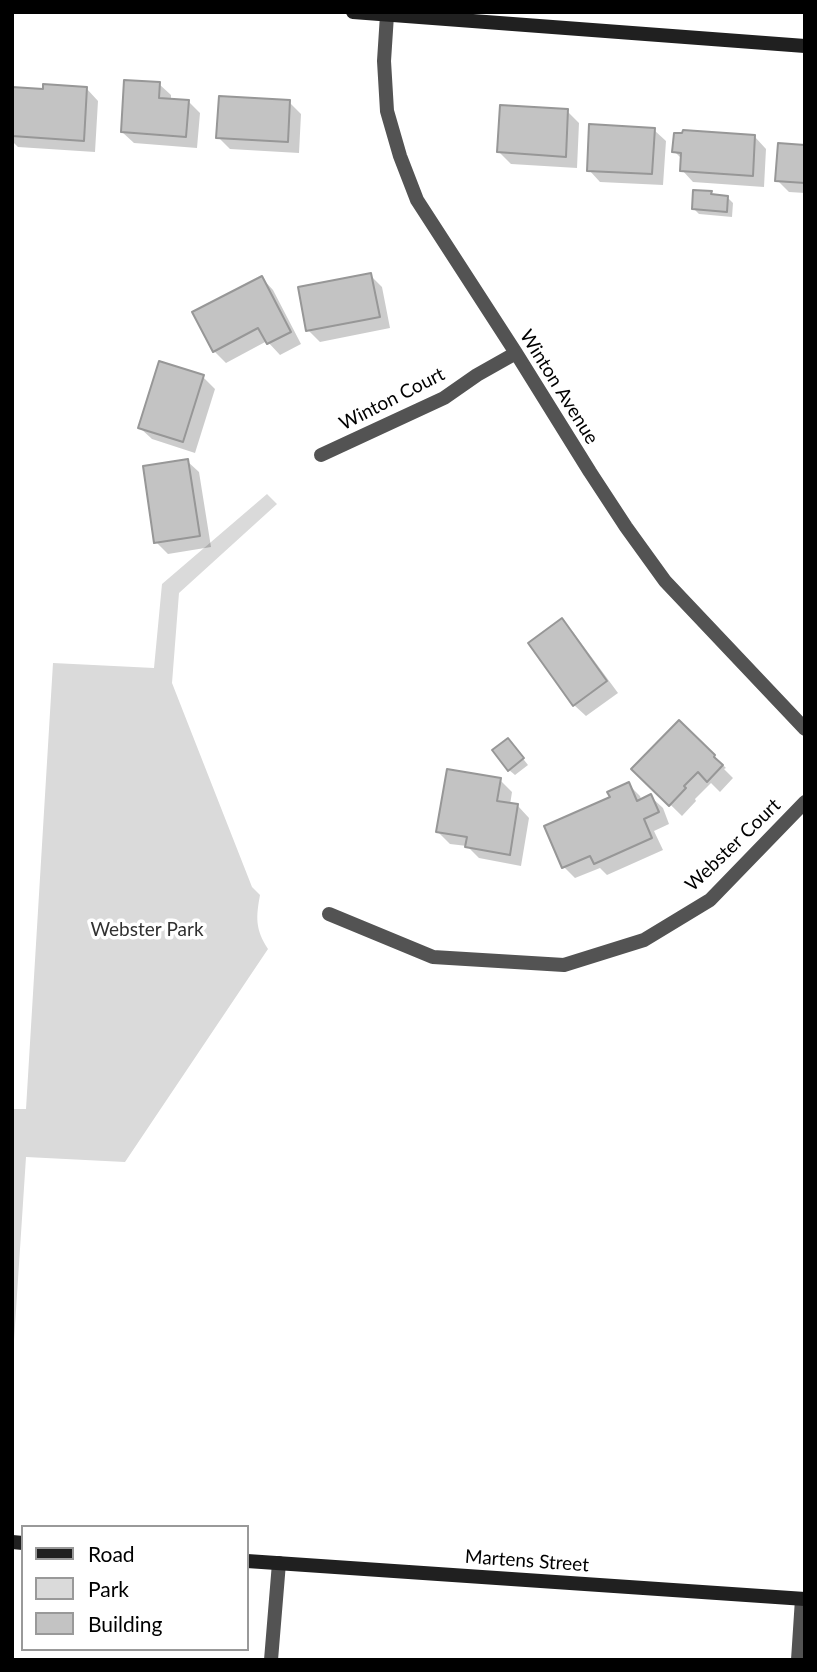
<!DOCTYPE html>
<html>
<head>
<meta charset="utf-8">
<style>
	body { margin:0 }
	#map { position:relative; width:817px; height:1672px; overflow:hidden; background:#fff; font-family:Lato,sans-serif }
	canvas { display:block }
	.frame { position:absolute; inset:0; border:14px solid #000; pointer-events:none }
	.legend { position:absolute; left:21px; top:1525px; width:228px; height:126px; box-sizing:border-box; background:#fff; border:2px solid #999; margin:0; padding:9px 12px; list-style:none; font-size:21px; color:#000 }
	.legend li { display:flex; align-items:center; gap:14px; height:35px }
	.legend b { width:35px; border:2px solid #999 }
</style>
</head>
<body>
<div id="map">
<canvas width="817" height="1672"></canvas>
<div class="frame"></div>
<ul class="legend">
<li><b style="height:9px;background:#202020"></b>Road</li>
<li><b style="height:19px;background:#dadada"></b>Park</li>
<li><b style="height:19px;background:#c3c3c3"></b>Building</li>
</ul>
</div>
<script>
const g = document.querySelector('canvas').getContext('2d');
g.lineJoin = 'round';
function paint(path, color) {
  g.fillStyle = color;
  g.fill(path, 'evenodd');
}
function strokePath(path, color, width, dash) {
  g.strokeStyle = color;
  g.lineWidth = width;
  g.lineCap = dash ? 'butt' : 'round';
  g.setLineDash(dash || []);
  g.stroke(path);
}
function label(font, color, halo, rows, align = 'center') {
  g.font = font + ' Lato,sans-serif';
  g.lineWidth = 7;
  g.setLineDash([]);
  g.textBaseline = 'middle';
  g.strokeStyle = halo;
  g.fillStyle = color;
  for (const [text, x, y, turn = 0] of rows) {
    g.save();
    g.translate(x, y);
    g.rotate((+turn || 0) * Math.PI / 180);
    g.textAlign = isNaN(turn) ? turn : align;
    if (halo) g.strokeText(text, 0, 0);
    g.fillText(text, 0, 0);
    g.restore();
  }
}
paint(new Path2D(`
	M267 494 277 504 179 593 172 683 252 887 260 895C256 917 255 929 268 949L125 1162 26 1157 12 1371V1109H26L53 663 154 668 162 584Z`), '#dadada');
paint(new Path2D(`
	M159 84 171 95V100L188 101 200 113 197 148 134 143 122 132Z
	M12 89 45 91 87 89 98 101 95 152 18 147 12 141Z
	M289 102 301 114 299 153 230 149 218 137Z
	M567 111 579 123 577 168 511 164 499 152Z
	M654 130 666 141 663 185 600 182 589 170Z
	M755 137 766 149 764 187 693 182 682 170 683 160 674 151Z
	M805 147V193L789 192 777 180Z
	M711 193 715 196 727 197 733 203 732 217 699 214 693 208Z
	M370 275 382 287 390 328 320 342 308 330Z
	M262 278 273 290 301 344 280 355 267 341 226 363 214 351Z
	M203 377 215 389 195 453 152 439 140 428Z
	M187 461 199 472 211 547 168 554 156 542Z
	M561 620 573 632 618 693 586 716 574 705Z
	M679 722 726 768 724 769 733 778 720 792 711 783 695 799 696 801 682 816 634 769Z
	M513 746 528 765 515 775 509 770Z
	M500 780 512 792 510 805 518 806 529 818 521 866 479 858 467 846 450 844 438 832Z
	M628 784 640 796 642 801 651 797 663 808 669 824 654 831 663 850 607 875 600 868 575 878 564 867Z`), '#0003');
const building = new Path2D(`
	M124 80 160 82 159 98 189 100 186 137 121 132Z
	M43 84 87 87 84 141 12 136V87L43 89Z
	M219 96 290 100 288 142 216 138Z
	M500 105 568 109 566 157 497 152Z
	M589 124 655 128 652 174 587 171Z
	M683 130 755 135 753 176 680 171 681 153 672 152 674 133H682Z
	M778 143 805 145V183L775 181Z
	M693 190 712 191 711 194 728 196 727 212 692 209Z
	M371 273 380 317 306 331 298 287Z
	M262 276 291 332 267 344 258 328 213 352 192 312Z
	M159 361 204 375 183 442 138 428Z
	M188 459 200 536 154 543 143 466Z
	M562 618 607 681 573 706 528 643Z
	M679 720 715 755 714 757 723 765 707 782 698 772 684 786 686 788 669 806 631 769Z
	M508 738 524 758 508 771 492 750Z
	M447 769 501 778 497 801 518 804 510 855 465 847 467 837 436 832Z
	M629 782 637 801 651 794 659 812 644 819 652 838 594 864 590 856 562 868 544 826 610 797 607 792Z`);
paint(building, '#c3c3c3');
strokePath(building, '#979797', 2);
strokePath(new Path2D(`
	M387 15 384 61 387 111 400 156 417 200 516 353 590 472 626 527 665 581 805 729
	M321 455 444 398 477 375 516 353
	M329 914 433 957 564 965 644 940 710 900 805 802
	M271 1660 279 1563
	M798 1660 802 1599`), '#535353', 14);
strokePath(new Path2D(`
	M353 12 805 46
	M12 1542 23 1543
	M247 1561 805 1599`), '#202020', 14);
label('19px', '#000', '#fff', [
	["Winton Avenue",559,387,58],
	["Winton Court",392,399,-27],
	["Webster Court",733,845,-44],
	["Martens Street",527,1561,4]
]);
label('19px', '#313131', '#fff', [
	["Webster Park",147,930]
]);
</script>
</body>
</html>
